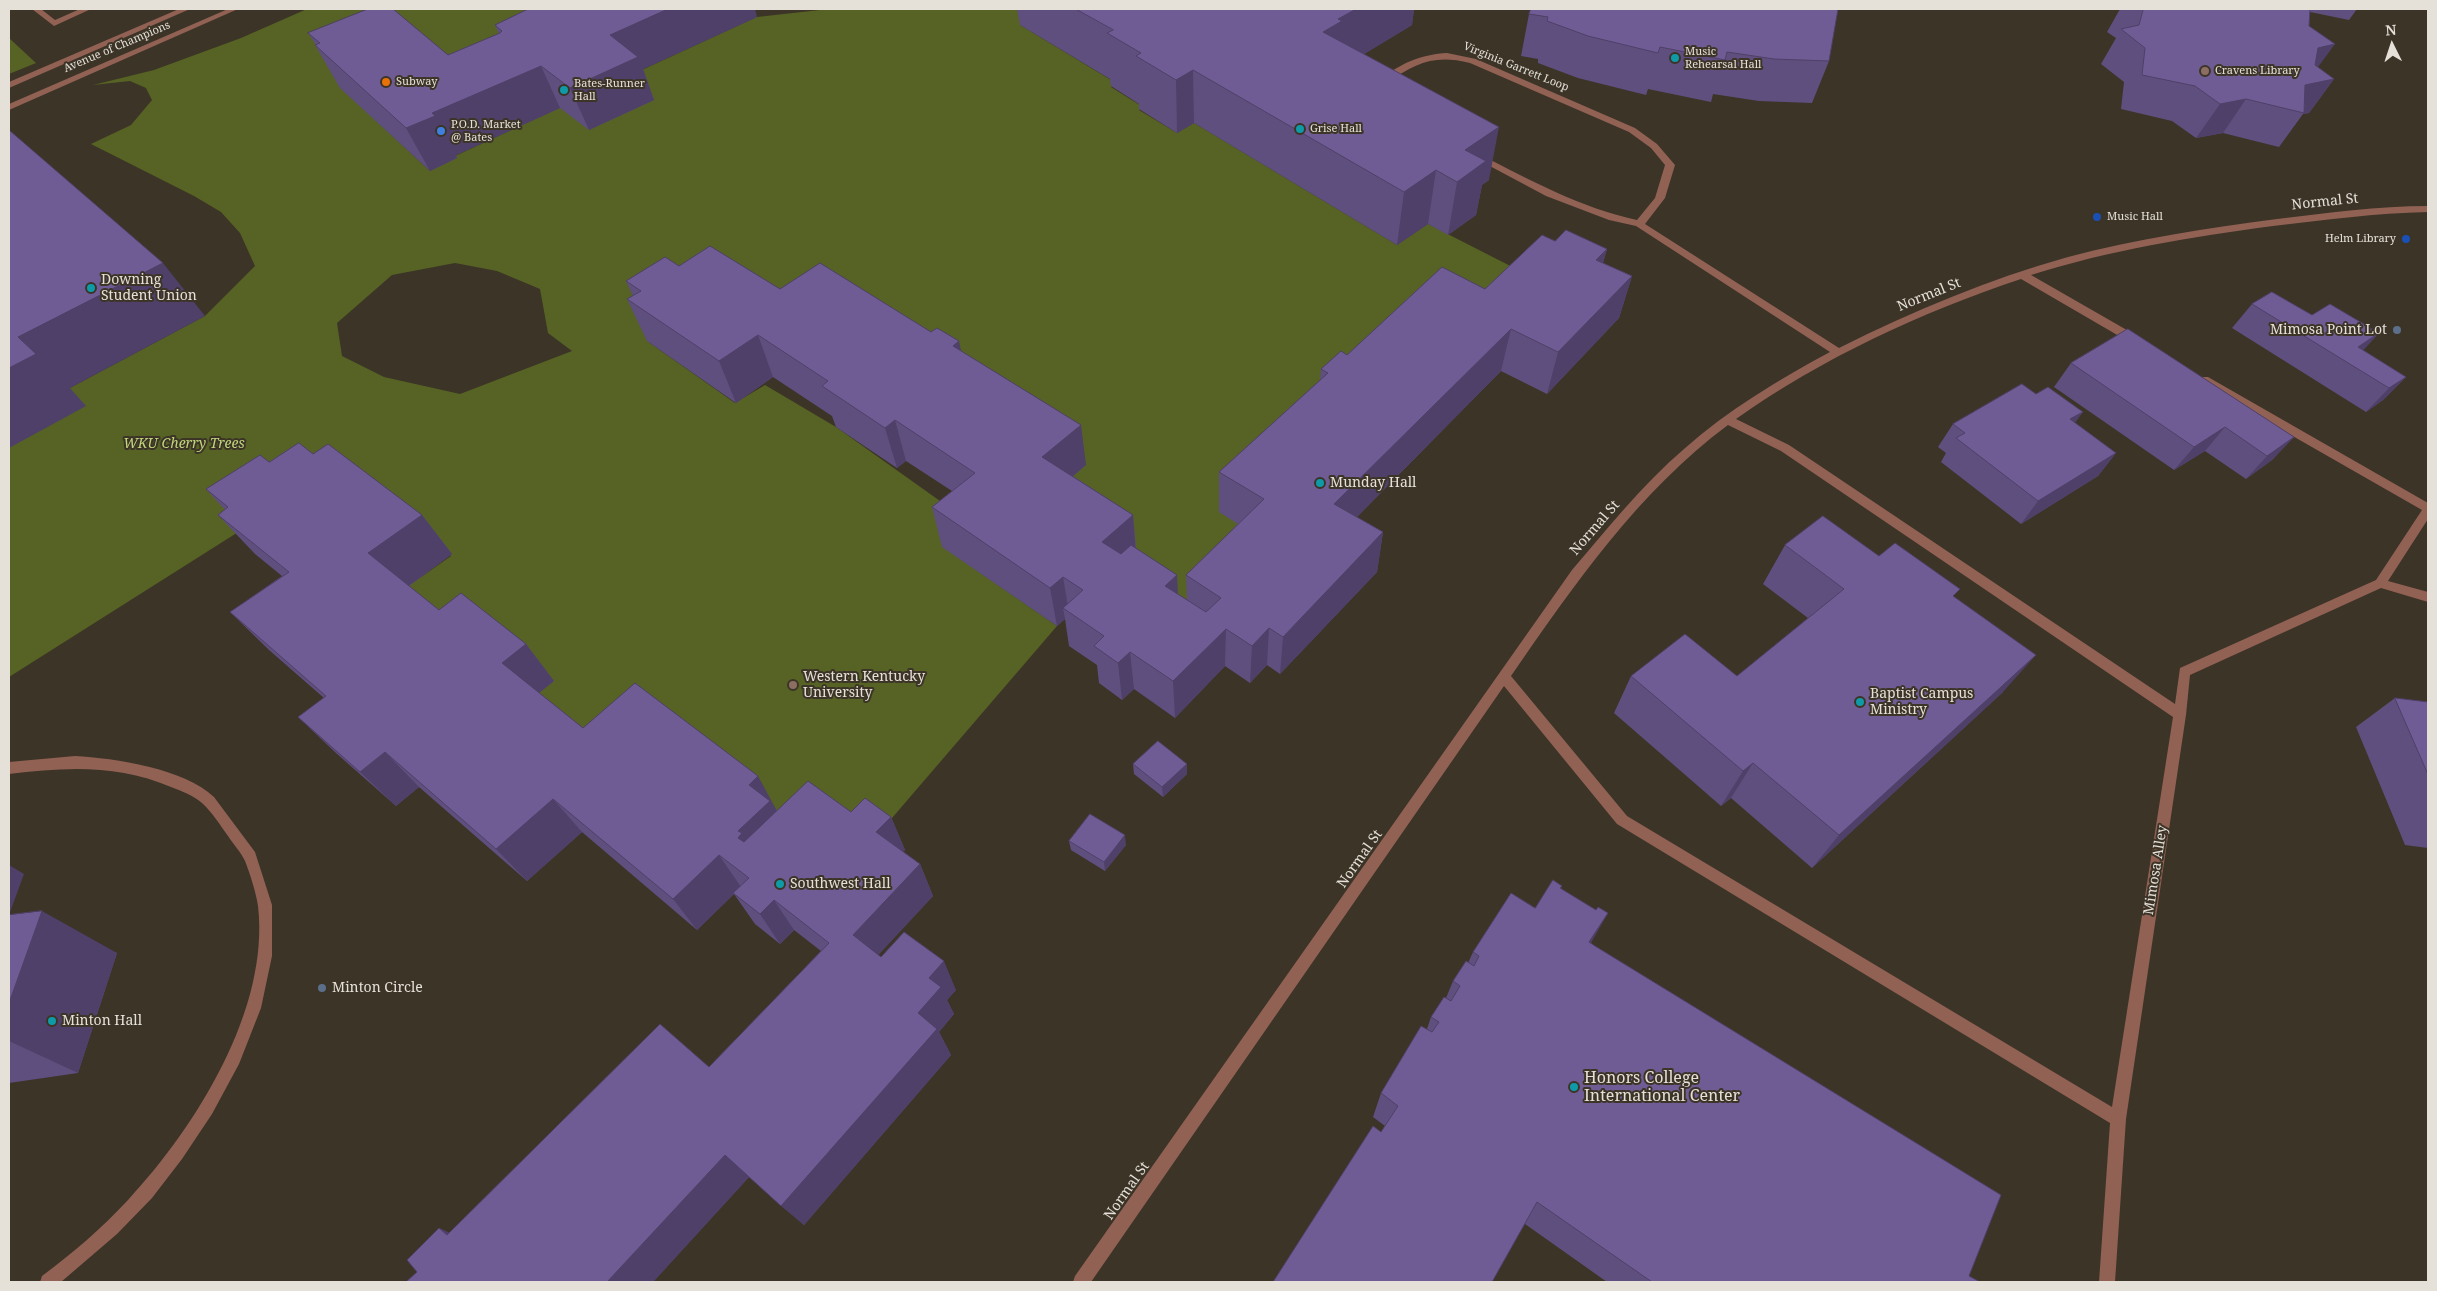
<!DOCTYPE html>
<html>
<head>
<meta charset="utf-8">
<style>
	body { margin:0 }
	#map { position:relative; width:2437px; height:1291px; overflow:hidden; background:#3c3427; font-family:"Noto Serif",serif }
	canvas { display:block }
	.frame { position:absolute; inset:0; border:10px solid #e5e0d8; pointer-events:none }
	.north { position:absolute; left:2367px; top:20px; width:50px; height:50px; -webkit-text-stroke:4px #3c3427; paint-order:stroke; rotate:356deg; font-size:14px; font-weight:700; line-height:20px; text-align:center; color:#e5e0d8 }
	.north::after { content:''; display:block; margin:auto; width:18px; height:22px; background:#e5e0d8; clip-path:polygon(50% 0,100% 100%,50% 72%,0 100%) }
</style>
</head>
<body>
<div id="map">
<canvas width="2437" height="1291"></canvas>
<div class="frame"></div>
<div class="north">N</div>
</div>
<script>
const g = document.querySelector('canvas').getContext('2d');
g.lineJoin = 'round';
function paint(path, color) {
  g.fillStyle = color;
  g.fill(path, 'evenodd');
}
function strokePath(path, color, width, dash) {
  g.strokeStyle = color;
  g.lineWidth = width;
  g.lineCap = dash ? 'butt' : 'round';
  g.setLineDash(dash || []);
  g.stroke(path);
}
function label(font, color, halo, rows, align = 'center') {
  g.font = font + ' "Noto Serif",serif';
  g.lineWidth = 4;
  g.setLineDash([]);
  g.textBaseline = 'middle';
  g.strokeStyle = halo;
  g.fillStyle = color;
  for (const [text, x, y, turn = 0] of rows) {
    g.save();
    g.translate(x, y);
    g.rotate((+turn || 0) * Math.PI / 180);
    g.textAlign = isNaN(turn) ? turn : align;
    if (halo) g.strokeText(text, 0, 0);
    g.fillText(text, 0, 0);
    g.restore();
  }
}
paint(new Path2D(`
	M307 9H669L340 87 430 171 455 156 757 17 829 9H1021L1020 25 1116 83 1111 87 1143 107 1139 110 1177 133 1194 123 1397 245 1428 224 1532 277 1188 613 1048 497 1085 465 647 341 735 403 765 385 836 427 971 523 943 547 1057 626 880 832 777 812 608 764 531 699 553 681 491 631 468 648 400 592 451 556 361 484 243 529 9 677V448L68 389 205 316 255 266 240 233 221 212 194 196 91 144 131 125 152 100 146 88 130 81 93 85 154 70 241 38ZM455 263 497 271 540 289 548 333 572 351 460 394 384 377 342 356 337 323 392 275Z
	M9 38 36 63 9 74Z`), '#566324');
paint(new Path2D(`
	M32 9H41L55 20 80 9H91L54 26Z
	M179 9H190L9 88V82Z
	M228 9H238L9 110V104Z
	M1447 53 1476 59 1635 128 1657 144 1675 165 1665 198 1645 224 1839 348C1913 311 1989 279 2068 257 2136 239 2207 228 2277 219 2327 213 2378 206 2428 206V212C2376 213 2324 220 2273 226 2191 237 2110 250 2031 275L2139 337V343H2131L2021 279C1922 312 1822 358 1736 419L1789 445 2175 704 2180 668 2376 580 2422 510 2200 383 2199 380 2200 377H2208L2428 503V519L2388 581 2428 592V602L2381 588 2190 675 2186 715 2126 1119 2115 1282H2099L2110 1123 1617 824 1504 686 1091 1282H1073L1075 1276 1572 570C1608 528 1642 485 1684 449 1728 410 1778 380 1830 352L1636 226 1609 220 1546 196 1473 157 1478 154 1481 155C1532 181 1581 208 1637 220L1655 198 1665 165 1651 148 1629 132 1470 63C1434 54 1416 63 1387 83L1380 81C1397 64 1423 54 1447 53ZM1728 425 1781 451 2173 717 2112 1107 1627 816 1511 676C1574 585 1638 492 1728 425Z
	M75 756C115 758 185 769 214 797L255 852 272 905V956L261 1008 239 1064 212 1114 182 1159 152 1198 117 1234 61 1282H40L42 1276C73 1253 102 1228 128 1200 196 1127 270 1009 258 906 256 892 250 874 245 861 241 852 233 844 228 836 220 825 212 812 202 803 193 795 181 791 171 787 118 764 65 767 9 774V762Z`), '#916154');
paint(new Path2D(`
	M1017 9H1414L1412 25 1364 54 1489 180 1482 185 1476 215 1448 235 1428 224 1397 245 1194 123 1177 133 1139 109V104L1111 86 1110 79 1020 25Z
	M2120 9H2357L2349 20 2310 12 2309 26 2318 67 2334 79 2309 113 2303 114 2279 147 2223 133 2196 138 2172 121 2121 109 2124 82 2101 64 2116 38 2107 32Z
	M1529 14 1829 61 1812 103 1759 101 1713 94 1711 102 1648 89 1646 95 1578 78 1538 63V59L1521 56Z
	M757 17 643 69 654 100 589 130 560 108 456 155 457 158 430 171 340 88 315 45H316L308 33 448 55 499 34 495 25Z
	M1555 241 1607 249 1603 263 1632 276 1619 318 1547 394 1501 371 1357 517 1383 532 1377 572 1280 674 1267 665 1250 683 1225 666 1175 718 1134 689 1122 700 1099 683 1097 665 1069 646 1065 619 1057 626 942 547 932 507 952 491 906 461 897 468 836 427 832 416 773 377 736 403 647 341 627 299 633 296 626 281 679 266 780 289 961 351 1086 465 1073 476 1133 515 1136 548 1178 595 1187 600 1186 575 1238 524 1219 512V472L1320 380 1321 369 1347 355 1485 289Z
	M2252 304 2312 315 2379 333 2363 350 2406 377 2383 400 2366 412 2232 328Z
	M2071 363 2294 437 2272 460 2246 479 2205 451 2174 470 2054 387Z
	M2075 423 2116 453 2098 476 2021 524 1941 462 1946 453 1938 447 1953 424Z
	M313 454 422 515 452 554 409 586 439 610 526 644 554 681 539 693 583 728 777 810 851 812 891 817 905 850 903 852 920 864 933 896 878 955 881 957 956 990 947 1000 954 1014 939 1032 951 1055 804 1225 749 1177 653 1282H406L417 1272 439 1228 449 1233 709 1067 821 951 794 930 780 944 755 924 734 894 697 930 582 832 527 881 419 787 396 806 336 753 298 717 324 698 269 650 230 612 282 576 255 554 218 515 225 510 206 489 269 462Z
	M1785 545 1879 556 1954 597 2003 692 1812 868 1731 798 1721 806 1614 713 1631 676H1737L1808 618 1763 584Z
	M2395 698 2428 702V848L2405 845 2356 727Z
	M1133 764 1187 774 1163 797 1134 774Z
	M1069 841 1126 845 1105 871 1071 850Z
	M1562 886 1561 888 1591 943 1969 1276 1980 1282H1607L1525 1224 1381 1132 1385 1126 1373 1117 1381 1093 1427 1029 1431 1017 1446 998 1453 981 1468 963 1473 952 1535 908Z
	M9 915 117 953 78 1073 9 1083Z`), '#5f4f7f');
paint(new Path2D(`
	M668 9H755L757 17 643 69 654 100 589 130 570 88 610 35Z
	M1356 9H1414L1412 25 1338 70 1323 32 1338 19Z
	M2335 44 2310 78 2318 48Z
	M541 66 560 108 456 155 457 158 430 171 406 128 432 113Z
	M1193 70 1194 123 1177 133 1176 80Z
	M2334 79 2309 113 2303 114 2304 113 2305 85Z
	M2246 99 2223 133 2196 138 2220 104Z
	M1499 127 1489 180 1482 185 1476 215 1448 235 1457 182 1465 150Z
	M1436 170 1428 224 1397 245 1404 192Z
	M1607 249 1595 291 1596 260Z
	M163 263 205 316 70 388 86 406 9 448V368L18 337Z
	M1632 276 1619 318 1547 394 1558 352Z
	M1511 329 1501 371 1330 544 1334 504Z
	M2379 333 2357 357 2358 347Z
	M758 335 773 377 736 403 719 361Z
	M959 341 968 383 953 346Z
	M2406 377 2383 400 2366 412 2389 388Z
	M2083 412 2066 435 2070 419Z
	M895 420 906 461 897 468 885 428Z
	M1081 425 1086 465 1048 497 1042 457Z
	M2225 427 2205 451 2174 470 2194 447Z
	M2294 437 2272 460 2246 479 2267 456Z
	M2116 453 2098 476 2021 524 2038 501Z
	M422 515 452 554 400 592 368 553Z
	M1133 515 1136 554 1106 581 1102 542Z
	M1383 532 1377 572 1280 674 1283 637Z
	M1177 575 1179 614 1165 586Z
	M1063 577 1069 612 1063 608 1065 619 1057 626 1050 588Z
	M1269 628 1267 665 1250 683 1252 646Z
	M1226 629 1225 666 1175 718 1173 681Z
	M526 644 554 681 530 700 502 663Z
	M1130 652 1134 689 1122 700 1118 663Z
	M2036 655 2003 692 1812 868 1839 835Z
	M385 752 419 787 396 806 360 772Z
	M1753 763 1731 798 1721 806 1743 771Z
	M1187 764V774L1163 797 1162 787Z
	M758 776 777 811 763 866 738 838V831L749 785Z
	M553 799 582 832 527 881 496 849Z
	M891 817 905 850 890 864 876 832Z
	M1125 835 1126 845 1105 871 1104 862Z
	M719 855 741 887 697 930 673 899Z
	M920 864 933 896 870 964 853 935Z
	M9 865 24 874 9 915Z
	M774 900 794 930 780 944 760 914Z
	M42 911 117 953 78 1073 9 1041V1003Z
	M1608 913 1591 943 1589 942Z
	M944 961 956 990 947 1000 954 1014 939 1032 951 1055 804 1225 781 1206 918 1013 929 978Z
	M725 1155 750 1176 653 1282H607Z
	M439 1228 479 1246 447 1235Z`), '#4e4068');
const building = new Path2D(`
	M368 9H393L448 55 500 33 502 31 495 25 528 9H668L610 35 638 57 570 88 541 66 432 113 435 116 406 128 315 45 320 43 308 33Z
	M1076 9H1356L1338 19 1342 21 1323 32 1499 127 1465 150 1486 161 1457 182 1436 170 1404 192 1193 70 1176 80 1136 56 1141 53 1107 33 1113 30Z
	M1531 9H1838L1829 61 1774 59 1727 52 1725 60 1660 47 1658 53 1588 36 1547 21 1548 17 1529 14Z
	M2142 9H2310L2309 26 2335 44 2318 48 2315 65 2334 79 2305 85 2304 113 2246 99 2220 104 2195 86 2142 75 2145 48 2121 29 2139 25 2143 10Z
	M9 130 163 263 18 337 36 354 9 368Z
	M1566 230 1607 249 1596 260 1632 276 1558 352 1511 329 1334 504 1383 532 1283 637 1269 628 1252 646 1226 629 1173 681 1130 652 1118 663 1094 646 1104 636 1063 608 1083 590 1063 577 1050 588 932 507 975 473 895 420 885 428 822 386 828 381 758 335 719 361 627 299 641 291 626 281 665 257 679 266 710 246 780 289 820 263 931 332 937 328 959 341 953 346 1081 425 1042 457 1133 515 1102 542 1121 554 1131 545 1177 575 1165 586 1206 612 1221 598 1186 575 1264 499 1219 472 1328 373 1321 369 1341 351 1347 355 1442 267 1485 289 1542 235 1555 241Z
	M2272 292 2312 315 2330 304 2379 333 2358 347 2406 377 2389 388 2252 304Z
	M2128 329 2294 437 2267 456 2225 427 2194 447 2071 363Z
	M2022 384 2036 394 2048 387 2083 412 2070 419 2116 453 2038 501 1956 438 1965 433 1953 424Z
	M299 443 313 454 328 444 422 515 368 553 439 610 461 593 526 644 502 663 583 728 635 683 758 776 749 785 770 801 738 831 742 833 738 838 744 842 808 781 851 812 865 798 891 817 876 832 920 864 853 935 881 957 904 932 944 961 929 978 941 987 918 1013 937 1029 781 1206 725 1155 607 1282H406L417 1272 407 1260 439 1228 447 1235 660 1024 709 1067 829 943 774 900 760 914 733 893 749 878 719 855 673 899 553 799 496 849 385 752 360 772 298 717 326 696 230 612 289 572 218 515 228 507 206 489 260 455 269 462Z
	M1823 516 1879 556 1895 543 1960 589 1953 596 2036 655 1839 835 1753 763 1743 771 1631 676 1685 634 1737 676 1844 589 1785 545Z
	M2395 698 2428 702V774Z
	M1158 741 1187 764 1162 787 1133 764Z
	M1090 814 1125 835 1104 862 1069 841Z
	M1553 880 1562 886 1560 888 1596 910 1598 907 1608 913 1589 942 1595 946 2001 1195 1969 1276 1980 1282H1652L1537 1202 1492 1282H1273L1373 1126 1381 1132 1398 1106 1381 1093 1421 1026 1432 1032 1439 1022 1431 1017 1444 997 1451 1001 1460 986 1453 981 1466 961 1474 966 1479 956 1473 952 1511 893 1535 908Z
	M42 911 9 1003V915Z`);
paint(building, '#6f5c94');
strokePath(building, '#4e4068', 1);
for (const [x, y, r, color] of [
	[1675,58,5,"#0f9aa8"],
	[2205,71,5,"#8d6e63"],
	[386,82,5,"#e8710a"],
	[564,90,5,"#0f9aa8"],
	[1300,129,5,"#0f9aa8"],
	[441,131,5,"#3f7fe0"],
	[2097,217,5,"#1a4fb4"],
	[2406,239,5,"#1a4fb4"],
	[91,288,5,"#0f9aa8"],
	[2397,330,5,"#5c6f8a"],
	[1320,483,5,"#0f9aa8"],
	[793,685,5,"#8d6e63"],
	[1860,702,5,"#0f9aa8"],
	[780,884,5,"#0f9aa8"],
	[322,988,5,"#5c6f8a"],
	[52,1021,5,"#0f9aa8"],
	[1574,1087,5,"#0f9aa8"]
]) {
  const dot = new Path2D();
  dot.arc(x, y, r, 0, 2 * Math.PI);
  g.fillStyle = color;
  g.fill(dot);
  strokePath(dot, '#3c3427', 2);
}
label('11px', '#e5e0d8', '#3c3427', [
	["Avenue of Champions",117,47,-23],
	["Virginia Garrett Loop",1516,67,22]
]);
label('11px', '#e5e0d8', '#3c3427', [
	["Music",1685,52],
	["Rehearsal Hall",1685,65],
	["Cravens Library",2215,71],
	["Subway",396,82],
	["Bates-Runner",574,84],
	["Hall",574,97],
	["P.O.D. Market",451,125],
	["@ Bates",451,138],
	["Grise Hall",1310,129],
	["Music Hall",2107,217],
	["Helm Library",2396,239,"right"]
], 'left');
label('14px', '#e5e0d8', '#3c3427', [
	["Normal St",2325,202,-6],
	["Normal St",1929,295,-22],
	["Normal St",1595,528,-49],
	["Normal St",1360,859,-55],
	["Mimosa Alley",2156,870,-81],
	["Normal St",1127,1191,-55]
]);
label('14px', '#e5e0d8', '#3c3427', [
	["Downing",101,280],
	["Student Union",101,296],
	["Mimosa Point Lot",2387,330,"right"],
	["Munday Hall",1330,483],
	["Western Kentucky",803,677],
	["University",803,693],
	["Baptist Campus",1870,694],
	["Ministry",1870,710],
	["Southwest Hall",790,884],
	["Minton Circle",332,988],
	["Minton Hall",62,1021]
], 'left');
label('italic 14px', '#c0d57a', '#3c3427', [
	["WKU Cherry Trees",184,444]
]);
label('16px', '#e5e0d8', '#3c3427', [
	["Honors College",1584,1078],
	["International Center",1584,1096]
], 'left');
</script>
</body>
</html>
